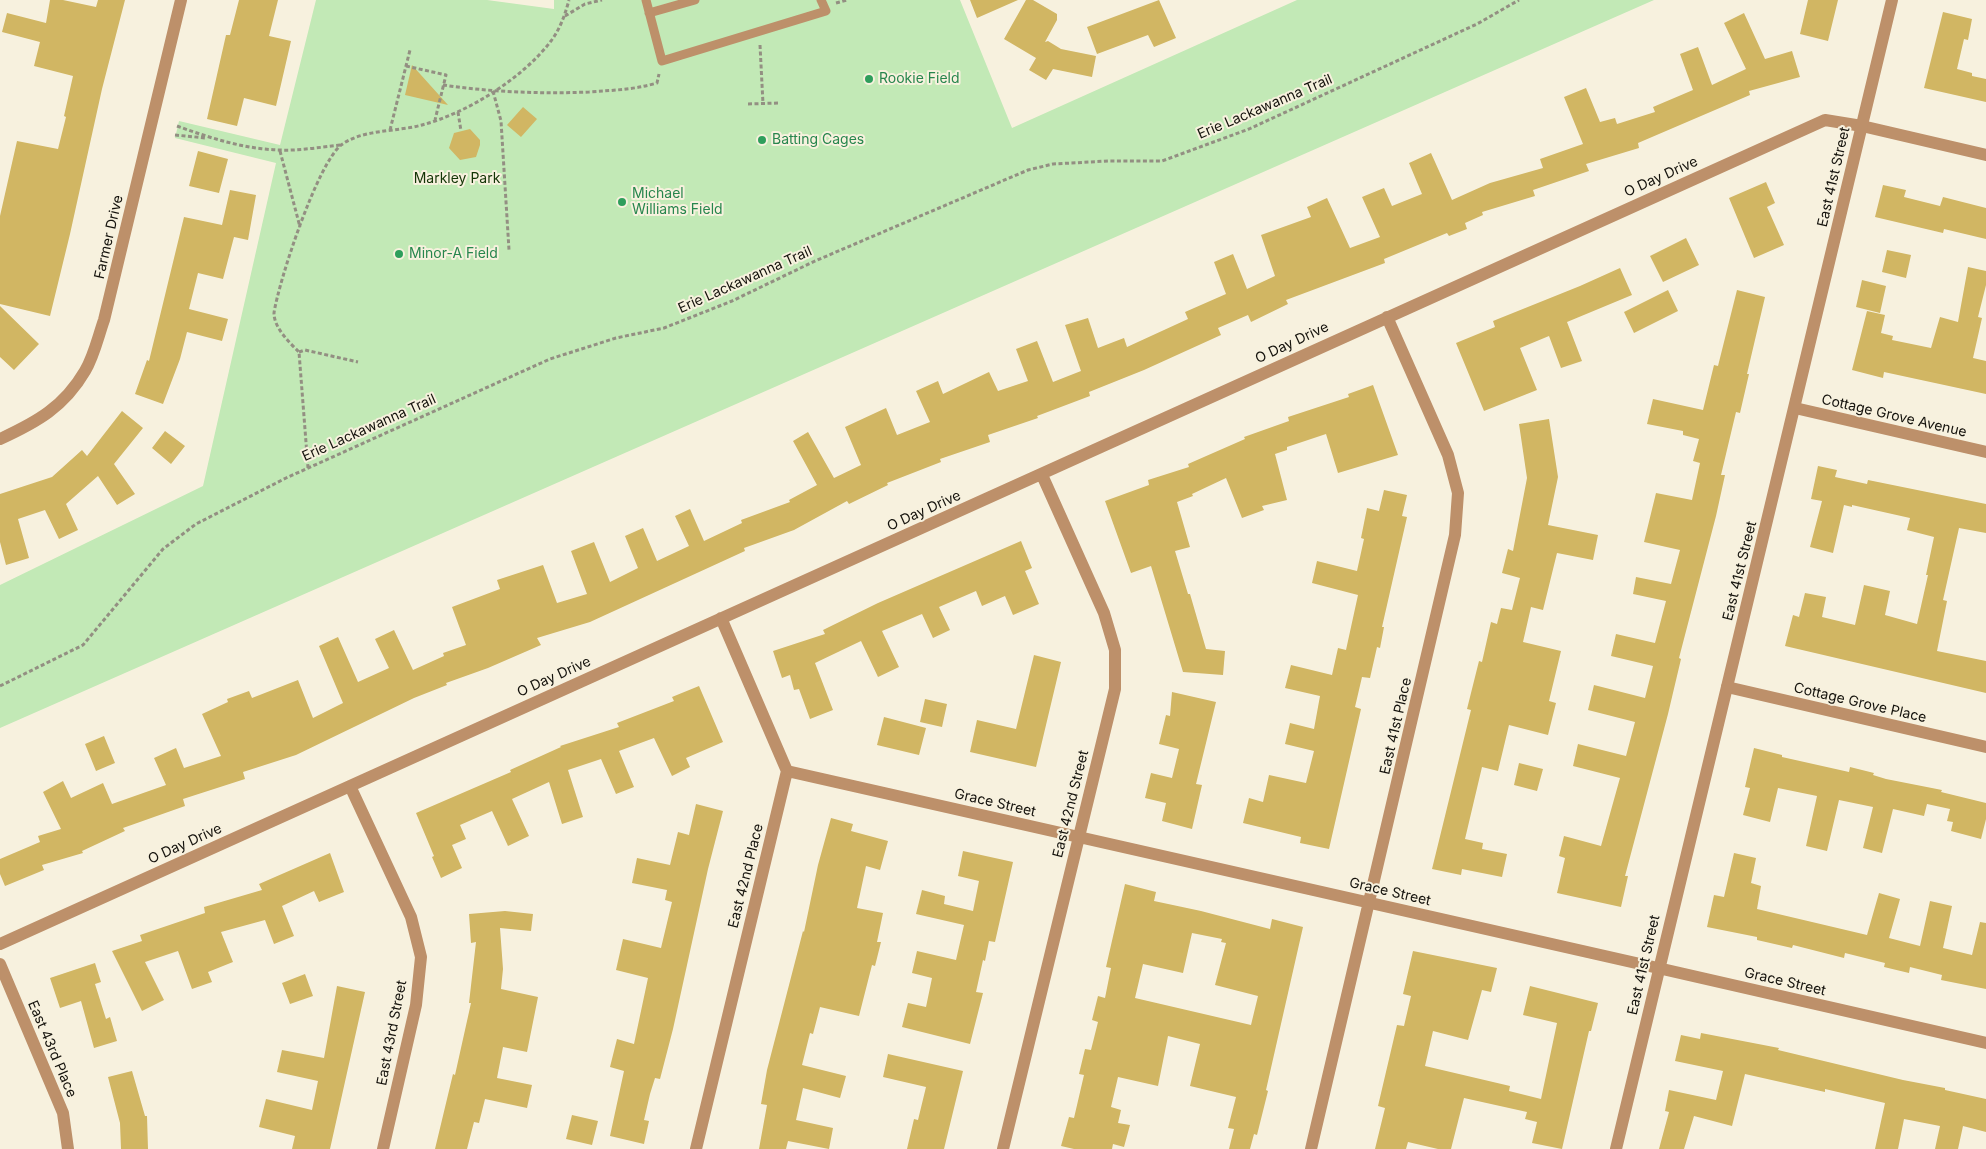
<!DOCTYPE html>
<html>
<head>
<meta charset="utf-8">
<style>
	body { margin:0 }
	canvas { display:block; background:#f7f1de }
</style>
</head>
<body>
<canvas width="1986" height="1149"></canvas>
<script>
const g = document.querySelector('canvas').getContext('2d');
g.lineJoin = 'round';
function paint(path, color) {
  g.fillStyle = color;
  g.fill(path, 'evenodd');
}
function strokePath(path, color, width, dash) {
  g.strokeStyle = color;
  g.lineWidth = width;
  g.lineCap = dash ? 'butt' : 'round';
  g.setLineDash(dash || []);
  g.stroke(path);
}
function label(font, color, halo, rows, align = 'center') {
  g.font = font + ' Inter,sans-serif';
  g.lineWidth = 4;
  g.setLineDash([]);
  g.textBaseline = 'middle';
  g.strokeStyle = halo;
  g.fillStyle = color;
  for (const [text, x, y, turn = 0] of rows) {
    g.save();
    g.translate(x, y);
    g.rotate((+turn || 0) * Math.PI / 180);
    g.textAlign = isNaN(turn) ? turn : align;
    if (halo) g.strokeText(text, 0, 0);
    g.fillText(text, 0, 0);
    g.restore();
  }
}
paint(new Path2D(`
	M316 0H487L554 9V0H960L1012 128 1297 0H1654L0 728V585L203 486 276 163 175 138 179 121 280 145Z`), '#c2e9b6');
paint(new Path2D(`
	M50 0H63L96 7 98 0H125L102 89 70 234 50 316 0 304V216L17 141 58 149 66 117 64 116 73 76 34 66 40 42 2 32 7 13 46 23Z
	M239 0H278L269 36 291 41 276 106 244 98 237 126 207 119 226 35H230Z
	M970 0H1018L977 18Z
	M1026 0H1033L1057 14V20L1045 42 1048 41 1061 49 1096 56 1092 77 1053 69 1046 80 1029 70 1036 58 1004 39Z
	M1159 0 1176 38 1154 47 1148 35 1097 54 1087 27Z
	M1808 0H1838L1828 41 1800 34Z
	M1943 12 1972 19 1968 40 1964 39 1957 69 1972 73V76L1986 79V102L1924 88Z
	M1744 13 1765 59 1792 51 1800 77 1749 91 1750 95 1638 143 1639 148 1586 164 1589 171 1533 190 1535 196 1482 212 1483 215 1465 223 1467 229 1449 236 1447 233 1384 259 1385 263 1286 300 1288 304 1251 322 1248 315 1218 328 1221 335 1144 370 1089 392 1090 396 1037 416 1038 418 988 435 990 442 940 459 941 462 887 483 888 485 849 504 847 501 794 530 744 548 745 551 590 622 537 638 541 645 488 668 446 683 447 685 414 698 296 755 243 772 245 779 183 799 185 806 123 828 125 831 82 851 83 853 42 865 44 870 5 886 0 874V859L40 842 38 836 61 829 43 792 63 781 71 798 103 783 112 804 166 785 154 758 176 748 184 768 221 756 202 714 228 702 227 699 249 691 252 698 298 680 313 718 343 703 319 646 338 637 358 682 389 668 375 639 394 630 413 670 444 656 443 653 466 645 452 607 500 589 497 580 543 565 557 603 587 594 571 551 594 542 610 582 638 568 625 536 643 528 657 561 689 546 675 516 690 509 704 541 742 523 741 520 790 502 789 500 817 485 793 441 808 432 834 478 861 465 845 427 886 408 897 435 930 422 916 391 938 381 943 394 989 372 998 391 1028 381 1016 349 1037 341 1053 382 1081 371 1065 325 1088 318 1098 348 1124 338 1127 347 1188 319 1185 312 1226 294 1214 262 1233 254 1247 289 1275 276 1261 235 1311 217 1307 207 1327 198 1350 248 1380 237 1362 197 1384 188 1392 206 1422 194 1409 163 1431 153 1452 200 1490 183 1543 168 1540 159 1583 144 1564 97 1586 88 1600 122 1615 118 1617 124 1655 112 1653 107 1693 90 1680 54 1698 47 1712 85 1746 69 1724 23Z
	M412 65 448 105 405 95Z
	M523 107 537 119 521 137 507 125Z
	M470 129 480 140V145L476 157 460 160 449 148 454 133Z
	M198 151 228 159 219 193 189 186Z
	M1766 182 1775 203 1767 207 1784 245 1754 258 1729 198Z
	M1883 185 1906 190 1904 197 1940 206 1943 197 1986 208V239L1944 229 1943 233 1875 217Z
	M230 190 256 195 248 240 234 237 223 279 198 273 189 309 228 319 222 341 187 332 180 359 163 404 135 394 147 360 149 361 184 217 222 225Z
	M1686 238 1699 265 1663 282 1650 256Z
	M1887 250 1911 255 1906 278 1882 272Z
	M1968 267 1986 271V285L1978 317 1982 318 1973 358 1986 361V394L1884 372 1883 378 1852 370 1867 311 1885 315 1881 333 1893 336 1892 340 1931 348 1940 317 1958 322Z
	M1620 268 1632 295 1567 322 1582 361 1561 368 1549 336 1520 348 1537 390 1484 411 1456 343 1495 327 1493 321 1580 286Z
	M1862 280 1886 286 1880 313 1856 307Z
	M1668 290 1678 311 1634 333 1624 312Z
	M1737 290 1765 297 1747 374H1749L1740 413 1736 412 1721 475H1725L1716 516 1679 658 1681 659 1668 714 1625 876H1628L1621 907 1557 893 1565 858 1559 856 1564 836 1601 846 1620 778 1573 766 1578 744 1626 756 1635 722 1588 710 1594 685 1645 698 1653 666 1611 656 1616 634 1655 643 1666 601 1633 594 1636 577 1671 584 1680 550 1644 542 1656 493 1692 500 1700 463 1693 461 1699 439 1683 435V431L1647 424 1653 399 1703 410 1714 365 1718 366Z
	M0 306 39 344 14 370 0 357Z
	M1373 385 1398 455 1338 473 1326 434 1287 447V450L1275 454 1287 500 1262 506 1264 510 1242 518 1226 478 1192 494 1193 496 1177 502 1190 547 1175 551 1188 594H1190L1206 649 1225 651 1223 675 1183 672 1151 566 1131 573 1105 501 1149 485 1148 480 1189 467 1188 464 1245 439 1244 437 1289 421 1288 417 1349 397 1348 394Z
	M122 411 143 428 114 464 135 494 117 505 98 476 66 504 78 530 59 539 45 510 18 519 29 558 6 565 0 542V494L52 477 82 450 87 456Z
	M1549 419 1558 477 1548 525 1598 535 1593 560 1557 553 1543 610 1531 607 1523 642 1561 651 1549 701 1556 703 1548 735 1509 725 1498 771 1482 767 1465 839 1483 843 1482 849 1507 854 1502 877 1462 869 1461 875 1432 869 1471 710 1467 709 1479 661 1482 662 1491 622 1497 624 1501 608 1512 610 1520 578 1502 573 1508 549 1513 551 1527 478 1519 424Z
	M165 431 185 446 171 464 152 448Z
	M1818 466 1837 470 1835 477 1867 484 1868 480 1986 504V533L1959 528 1943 600 1947 601 1937 651 1986 661V693L1785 646 1793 615 1799 617 1805 593 1826 597 1822 617 1855 625 1864 585 1890 591 1885 615 1917 624 1928 575H1926L1934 537 1907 530 1910 518 1852 505V507L1844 505 1833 553 1810 547 1822 501 1811 499Z
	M1384 490 1407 495 1402 516 1407 517 1382 627H1384L1380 648 1377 647 1370 678 1362 677 1355 707 1361 709 1329 849 1300 843 1301 837 1243 823 1249 798 1263 802 1269 775 1306 783 1314 751 1285 744 1290 723 1314 729 1320 696 1285 688 1291 665 1332 675 1338 648 1346 650 1358 595 1312 583 1317 561 1357 571 1364 539 1361 538 1367 508 1379 511Z
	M1021 541 1032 568 1025 571 1039 604 1013 615 1005 596 982 606 976 591 939 607 950 630 933 638 922 614 882 631 899 667 878 677 861 641 815 663 833 710 810 719 799 689 794 690 790 675 782 678 773 651 825 634 823 630 878 603Z
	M1034 655 1061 662 1036 767 970 752 977 720 1016 729Z
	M699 686 723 742 686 758 690 767 672 776 654 738 619 751 634 787 616 794 601 759 568 770 583 817 562 824 549 782 512 799 529 836 508 846 492 811 460 825 466 839 452 845 462 868 441 878 432 857 434 856 416 813 511 772 510 770 561 747 560 746 619 727 617 723 674 701 672 697Z
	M1172 692 1216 702 1196 784 1202 785 1192 829 1162 821 1166 803 1145 798 1151 773 1172 778 1179 749 1159 744 1166 715 1170 716Z
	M925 699 947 704 942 727 920 722Z
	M884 717 926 728 919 755 877 745Z
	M104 736 115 763 96 771 85 744Z
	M1754 748 1782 755V757L1849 772 1850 767 1874 773 1873 775 1886 779 1942 790 1941 792 1986 803V819L1981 839 1951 831 1953 822 1947 821 1950 809 1927 804 1924 816 1893 809 1882 853 1863 848 1873 807 1839 800 1827 851 1806 846 1817 796 1778 788 1770 822 1743 815 1750 788 1745 787Z
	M1519 763 1543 769 1537 791 1514 785Z
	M696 804 723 811 708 869 673 1029 660 1079 655 1078 650 1094 644 1120 649 1121 644 1144 610 1136 624 1071 610 1067 617 1039 634 1044 648 978 616 970 623 939 661 948 672 902 665 900 667 890 632 883 637 858 670 865 678 832 689 835Z
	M831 818 853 824 851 831 888 841 880 870 866 866 857 908 883 913 877 942H881L875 966 872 965 859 1016 820 1007 813 1034 810 1033 802 1065 846 1076 840 1098 803 1088 796 1120 833 1128 829 1149 788 1141 786 1149H759L767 1105 761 1104 767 1070 803 931 804 932 818 865Z
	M963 851 1013 862 995 942 989 941 985 961 983 960 976 992 983 993 970 1044 902 1027 908 1003 926 1007 932 978 912 973 917 951 956 960 964 925 916 914 922 890 945 896 944 904 973 911 979 881 958 876Z
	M330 853 344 892 319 902 314 891 282 906 294 936 274 944 265 920 221 932 233 962 208 972 212 982 192 989 178 951 145 962 164 1000 142 1011 112 951 142 941 140 935 205 913 204 907 262 890 259 884Z
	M1734 853 1756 858 1751 883 1761 886 1757 909 1867 935 1879 893 1900 899 1889 938 1920 946 1930 901 1952 906 1943 948 1972 955 1980 922 1986 923V989L1941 980 1942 975 1910 967 1909 973 1884 967 1885 963 1845 953 1844 958 1793 945 1792 948 1757 940V937L1707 927 1714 895 1724 897Z
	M1125 884 1156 892 1154 901 1201 911 1270 929 1272 919 1303 927 1266 1090 1268 1091 1257 1135 1254 1134 1250 1149H1229L1234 1129 1228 1128 1236 1097 1190 1086 1200 1044 1168 1036 1158 1086 1118 1077 1111 1107 1121 1110 1118 1123 1130 1125 1124 1147 1113 1144 1112 1149H1074L1061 1146 1069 1117 1074 1118 1084 1075 1079 1074 1085 1049 1091 1050 1098 1022 1092 1020 1098 996 1105 998 1111 968 1106 967ZM1192 933 1222 939 1221 942 1226 943 1215 985 1258 996 1251 1025 1135 998 1143 964 1183 973Z
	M505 911 533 914 531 931 500 928 503 969 501 989 538 997 527 1052 503 1047 497 1078 532 1085 527 1108 485 1099 479 1123 474 1122 467 1149H435L453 1074 455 1075 471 1003H469L476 942 471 943 469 914Z
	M1413 951 1497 968 1491 992 1482 990 1468 1040 1433 1031 1425 1066 1510 1086 1509 1091 1541 1099 1557 1023 1523 1015 1530 986 1598 1003 1591 1031H1589L1562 1149 1532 1143 1537 1122 1525 1119 1527 1112 1464 1098 1451 1149H1438L1408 1142 1406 1149H1375L1385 1108 1378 1106 1397 1025 1404 1026 1411 996 1403 994Z
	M95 963 101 982 95 984 106 1019 110 1017 117 1041 94 1048 81 1001 60 1008 50 978Z
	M305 974 313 996 290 1004 282 983Z
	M337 986 365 992 330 1149H292L295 1136 259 1127 266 1099 312 1110 318 1081 277 1072 282 1050 324 1058Z
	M1701 1033 1779 1048 1778 1050 1903 1080 1945 1088V1090L1986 1099V1132L1963 1126 1958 1149H1935L1940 1126 1904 1119 1898 1149H1875L1885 1103 1825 1089V1092L1745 1074 1732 1126 1694 1116 1684 1149H1659L1669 1112 1665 1111 1669 1090 1716 1100 1723 1071 1675 1061 1681 1035 1700 1039Z
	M888 1054 963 1071 944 1149H907L914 1119 918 1120 926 1087 883 1077Z
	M132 1071 145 1116H147L148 1149H121L120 1123 108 1077Z
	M572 1115 598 1121 592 1145 566 1139Z`), '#d1b663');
strokePath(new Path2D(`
	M836 3 847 0
	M565 16 585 4 602 0
	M760 45 763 104
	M406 66 446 75 435 120
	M443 85C491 92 540 94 589 92 615 90 632 90 657 83L659 74
	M493 91 501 121 509 250
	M748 104 778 103
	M458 112 461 131
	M177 126C210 138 244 149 279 150 299 151 321 147 341 145
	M390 130 410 50
	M175 135 206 138
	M280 151 300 227
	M299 352 305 350 358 362
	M308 468 299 352C289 342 274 328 274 313 279 280 317 165 341 145 363 129 396 132 422 125 467 113 522 79 551 41 560 29 565 15 569 0
	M0 686 83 645 163 549 196 524 286 478 550 359 616 338 664 328 732 301 815 261 1028 170 1053 164 1108 161H1162L1249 129 1477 24 1519 0`), '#938f82', 3, [4, 2.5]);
strokePath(new Path2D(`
	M646 0 662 61 826 11 821 0
	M649 13 695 0`), '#bd906a', 9);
strokePath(new Path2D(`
	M1795 408 1986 452
	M0 439C37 422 64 407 85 371 94 356 98 337 104 320L181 0
	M1727 687 1986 747
	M787 771 1658 968
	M350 786 411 917 421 957 416 1005 383 1149
	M0 944 1825 120 1862 126 1986 155
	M0 964 63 1113 68 1149
	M696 1149 787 771 721 618
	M1003 1149 1115 689V650L1104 613 1042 475
	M1311 1149 1455 535 1458 493 1448 455 1387 317`), '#bd906a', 12);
strokePath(new Path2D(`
	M1658 968 1986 1043
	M1616 1149 1892 0`), '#bd906a', 12);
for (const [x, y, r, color] of [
	[869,79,5,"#2e9e5b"],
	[762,140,5,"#2e9e5b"],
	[622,202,5,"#2e9e5b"],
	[399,254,5,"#2e9e5b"]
]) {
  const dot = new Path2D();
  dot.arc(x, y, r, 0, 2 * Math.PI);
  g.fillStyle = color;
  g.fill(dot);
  strokePath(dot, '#f7f1de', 2);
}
label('14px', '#27864d', '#f7f1de', [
	["Rookie Field",879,79],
	["Batting Cages",772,140],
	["Michael",632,194],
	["Williams Field",632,210],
	["Minor-A Field",409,254]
], 'left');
label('14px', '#14120c', '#f7f1de', [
	["Erie Lackawanna Trail",1265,107,-23],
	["O Day Drive",1661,177,-24],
	["East 41st Street",1834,177,-77],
	["Farmer Drive",109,237,-77],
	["Erie Lackawanna Trail",745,280,-24],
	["O Day Drive",1292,343,-25],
	["Cottage Grove Avenue",1894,416,13],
	["Erie Lackawanna Trail",369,428,-24],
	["O Day Drive",924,511,-24],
	["East 41st Street",1740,571,-76],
	["O Day Drive",554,677,-24],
	["Cottage Grove Place",1860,703,13],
	["East 41st Place",1396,726,-77],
	["Grace Street",995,803,13],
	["East 42nd Street",1071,804,-76],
	["O Day Drive",185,844,-24],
	["East 42nd Place",746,876,-76],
	["Grace Street",1390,892,13],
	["East 41st Street",1644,965,-77],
	["Grace Street",1785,982,13],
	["East 43rd Street",392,1033,-79],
	["East 43rd Place",52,1049,67]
]);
label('14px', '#133506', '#f7f1de', [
	["Markley Park",457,179]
]);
</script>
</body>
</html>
